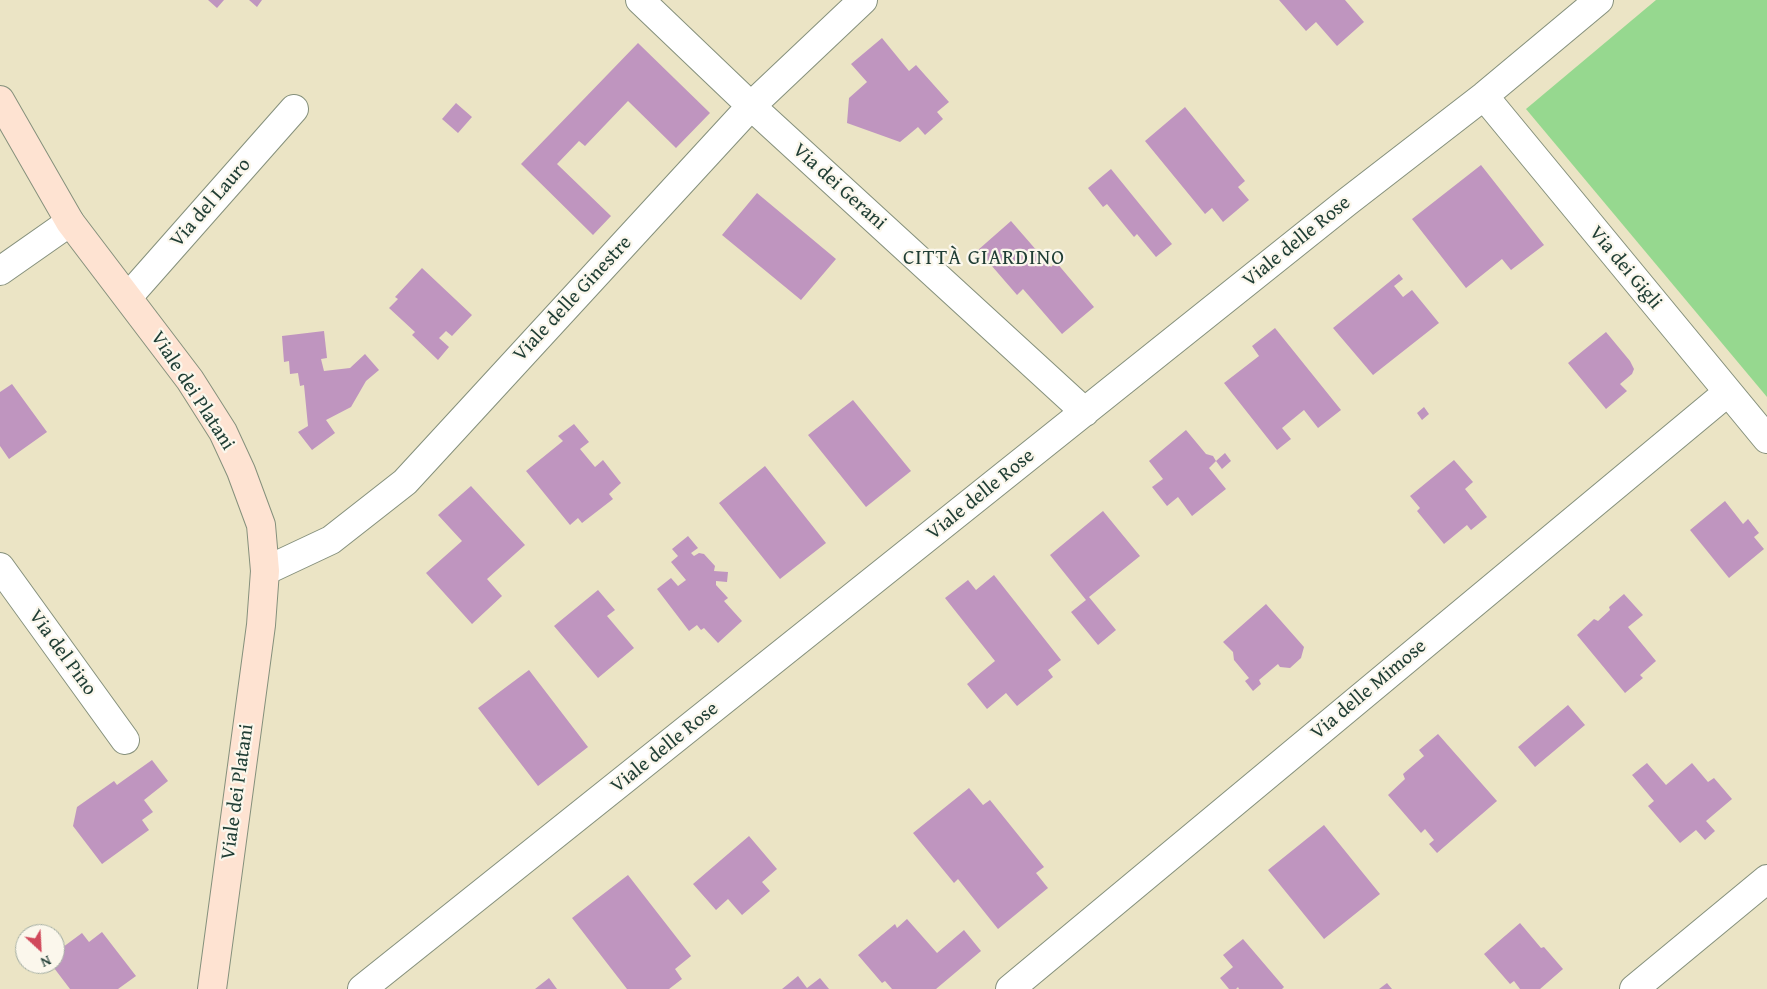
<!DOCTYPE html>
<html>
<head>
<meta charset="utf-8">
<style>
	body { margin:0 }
	#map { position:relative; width:1767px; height:989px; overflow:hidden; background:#ebe4c5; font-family:"Gentium Book Plus",serif }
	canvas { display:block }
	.north { position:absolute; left:15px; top:924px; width:50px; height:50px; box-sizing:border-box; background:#fbf7ec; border:1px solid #a3ada2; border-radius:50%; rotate:155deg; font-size:14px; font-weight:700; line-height:20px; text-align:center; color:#1f3d34 }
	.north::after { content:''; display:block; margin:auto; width:18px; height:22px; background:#d1495b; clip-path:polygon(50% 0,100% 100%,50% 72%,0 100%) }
</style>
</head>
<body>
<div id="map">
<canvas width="1767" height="989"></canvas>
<div class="north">N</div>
</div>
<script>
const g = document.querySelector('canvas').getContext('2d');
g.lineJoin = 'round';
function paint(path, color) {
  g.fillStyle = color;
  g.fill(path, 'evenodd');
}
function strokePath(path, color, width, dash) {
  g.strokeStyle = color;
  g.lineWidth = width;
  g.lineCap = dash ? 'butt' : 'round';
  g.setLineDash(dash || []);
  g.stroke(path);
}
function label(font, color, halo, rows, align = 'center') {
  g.font = font + ' "Gentium Book Plus",serif';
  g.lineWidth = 4.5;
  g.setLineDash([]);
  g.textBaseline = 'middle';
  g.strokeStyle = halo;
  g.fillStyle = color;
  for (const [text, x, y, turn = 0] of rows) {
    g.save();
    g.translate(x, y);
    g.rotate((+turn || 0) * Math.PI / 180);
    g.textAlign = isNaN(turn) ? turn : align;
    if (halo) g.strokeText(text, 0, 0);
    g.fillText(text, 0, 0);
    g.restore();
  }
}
paint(new Path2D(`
	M1656 0H1767V397L1526 109Z`), '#96d88f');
paint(new Path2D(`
	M208 0H224L217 8Z
	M249 0H262L257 7Z
	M1279 0H1345L1364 22 1337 46 1316 22 1306 31Z
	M882 38 909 71 916 65 949 102 937 112 943 119 925 135 918 127 900 142 847 123 849 98 867 82 851 64Z
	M638 43 710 113 676 148 628 101 585 146 579 141 557 164 611 216 593 235 521 164Z
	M456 103 472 117 458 133 442 119Z
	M1185 107 1245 181 1238 187 1249 200 1223 222 1212 208 1205 214 1145 141Z
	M1481 165 1544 245 1511 270 1502 259 1466 288 1412 219Z
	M1111 169 1172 244 1156 257 1137 234 1134 237 1107 204 1103 207 1088 188Z
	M757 193 836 259 801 300 722 235Z
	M1011 221 1051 267 1056 262 1094 307 1062 334 1023 289 1017 295 978 250Z
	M422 268 472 315 452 336 446 331 439 338 449 347 438 360 412 335 415 332 389 308 398 299 395 297Z
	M1399 274 1403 279 1394 286 1403 297 1412 290 1439 323 1373 375 1333 328Z
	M1275 328 1341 410 1318 428 1304 410 1282 428 1291 439 1277 450 1224 383 1259 356 1252 346Z
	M324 331 327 358 321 359 324 371 350 368 365 354 379 370 366 381 351 407 326 420 335 433 312 450 298 432 308 426 304 385 300 386 298 373 290 374 289 361 284 362 282 336Z
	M1606 332 1630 361 1634 369 1632 374 1620 384 1627 391 1606 409 1568 363Z
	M12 384 47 432 9 459 0 446V392Z
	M853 400 911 471 866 507 808 435Z
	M1424 407 1429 414 1422 420 1417 413Z
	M574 424 589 442 580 449 595 467 603 460 621 483 609 494 613 499 582 523 578 518 570 525 526 471 563 441 558 436Z
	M1186 430 1206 454 1213 456 1216 461 1225 453 1231 461 1222 469 1216 461 1209 468 1226 489 1192 516 1178 497 1167 506 1152 487 1163 479 1149 461Z
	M1454 460 1473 482 1465 489 1487 517 1471 530 1467 525 1444 544 1417 511 1420 508 1410 496Z
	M765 466 826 543 780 579 719 503Z
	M471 486 525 545 487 579 502 596 472 624 426 573 462 541 438 515Z
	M1725 501 1743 524 1748 519 1759 533 1754 537 1764 549 1729 578 1690 530Z
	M1103 511 1140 556 1089 597 1116 630 1098 645 1071 612 1086 600 1050 555Z
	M688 536 698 548 691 553 694 556 699 553 704 554 715 566 714 571 728 572 727 582 716 581V585L728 598 724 601 742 621 718 643 704 628 701 630 697 625 689 631 657 589 671 578 678 586 686 580 671 562 678 556 672 549Z
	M994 575 1061 660 1048 670 1053 677 1017 706 1006 693 987 709 967 684 995 661 945 598 968 580 976 590Z
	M598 590 615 610 607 616 634 648 598 678 554 626Z
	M1624 594 1643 615 1628 627 1656 661 1640 675 1643 678 1625 693 1577 635 1594 619 1598 621 1610 610 1609 607Z
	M1266 604 1304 647 1301 658 1290 668 1280 667 1278 664 1259 680 1261 684 1253 691 1245 681 1249 678 1234 660 1233 652 1223 642Z
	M529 670 588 747 538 786 478 708Z
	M1568 705 1585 725 1535 767 1518 747Z
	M1438 734 1497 801 1437 853 1429 844 1434 840 1425 829 1421 833 1388 795 1405 779 1403 774 1424 756 1419 750Z
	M152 760 168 781 144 800 153 812 142 820 149 830 102 864 73 826 77 807 114 781 117 785 121 782Z
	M1647 763 1666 785 1692 763 1708 782 1714 778 1732 799 1706 821 1715 831 1705 840 1696 830 1680 843 1648 806 1654 801 1632 775Z
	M969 788 983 805 990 800 1044 867 1036 873 1048 888 998 929 958 879 954 883 913 833Z
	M1324 825 1380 894 1324 939 1268 870Z
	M749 836 777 869 762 882 770 891 742 915 728 899 716 910 693 884Z
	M628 875 691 956 675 969 682 979 669 989H627L572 918Z
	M907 919 937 953 964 930 981 951 936 989H892L885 981 882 983 858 955 895 924 897 928Z
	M1520 923 1541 948 1544 947 1563 969 1540 989H1520L1514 981 1510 984 1484 954Z
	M102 932 136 976 118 989H70L51 964H55V953L82 933 89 942Z
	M1243 939 1284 987 1282 989H1239L1238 987 1236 989H1229L1220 978 1233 967 1223 955Z
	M798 976 807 988 820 978 829 989H782Z
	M549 978 557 989H535Z
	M1387 983 1392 989H1379Z`), '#bf95bf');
const street = new Path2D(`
	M640 0 751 106 1085 412
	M1484 96 1767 439
	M0 271 70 222
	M128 297 294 109
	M0 567 125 740
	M265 571 331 540 405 482 751 106 863 0
	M362 989 1347 202 1484 96 1599 0
	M1010 989 1728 392
	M1634 989 1767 879`);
const secondary = new Path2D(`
	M0 100 70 222 190 380 223 432 241 471 261 525 265 571 261 625 212 989`);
strokePath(street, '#85907c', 30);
strokePath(secondary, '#85907c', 30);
strokePath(street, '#fff', 28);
strokePath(secondary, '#fee3d2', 28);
label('20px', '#1f3d34', '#fbf7ec', [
	["Via dei Gerani",839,187,42],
	["Via del Lauro",211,203,-49],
	["Viale delle Rose",1297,242,-39],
	["Via dei Gigli",1625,268,50],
	["Viale delle Ginestre",573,299,-47],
	["Viale dei Platani",192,391,57],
	["Viale delle Rose",981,495,-39],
	["Via del Pino",62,653,54],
	["Via delle Mimose",1369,690,-40],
	["Viale delle Rose",665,748,-39],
	["Viale dei Platani",238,792,-82]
]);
g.letterSpacing = '1px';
label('21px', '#1f3d34', '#fbf7ec', [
	["CITTÀ GIARDINO",984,259]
]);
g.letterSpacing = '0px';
</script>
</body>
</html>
